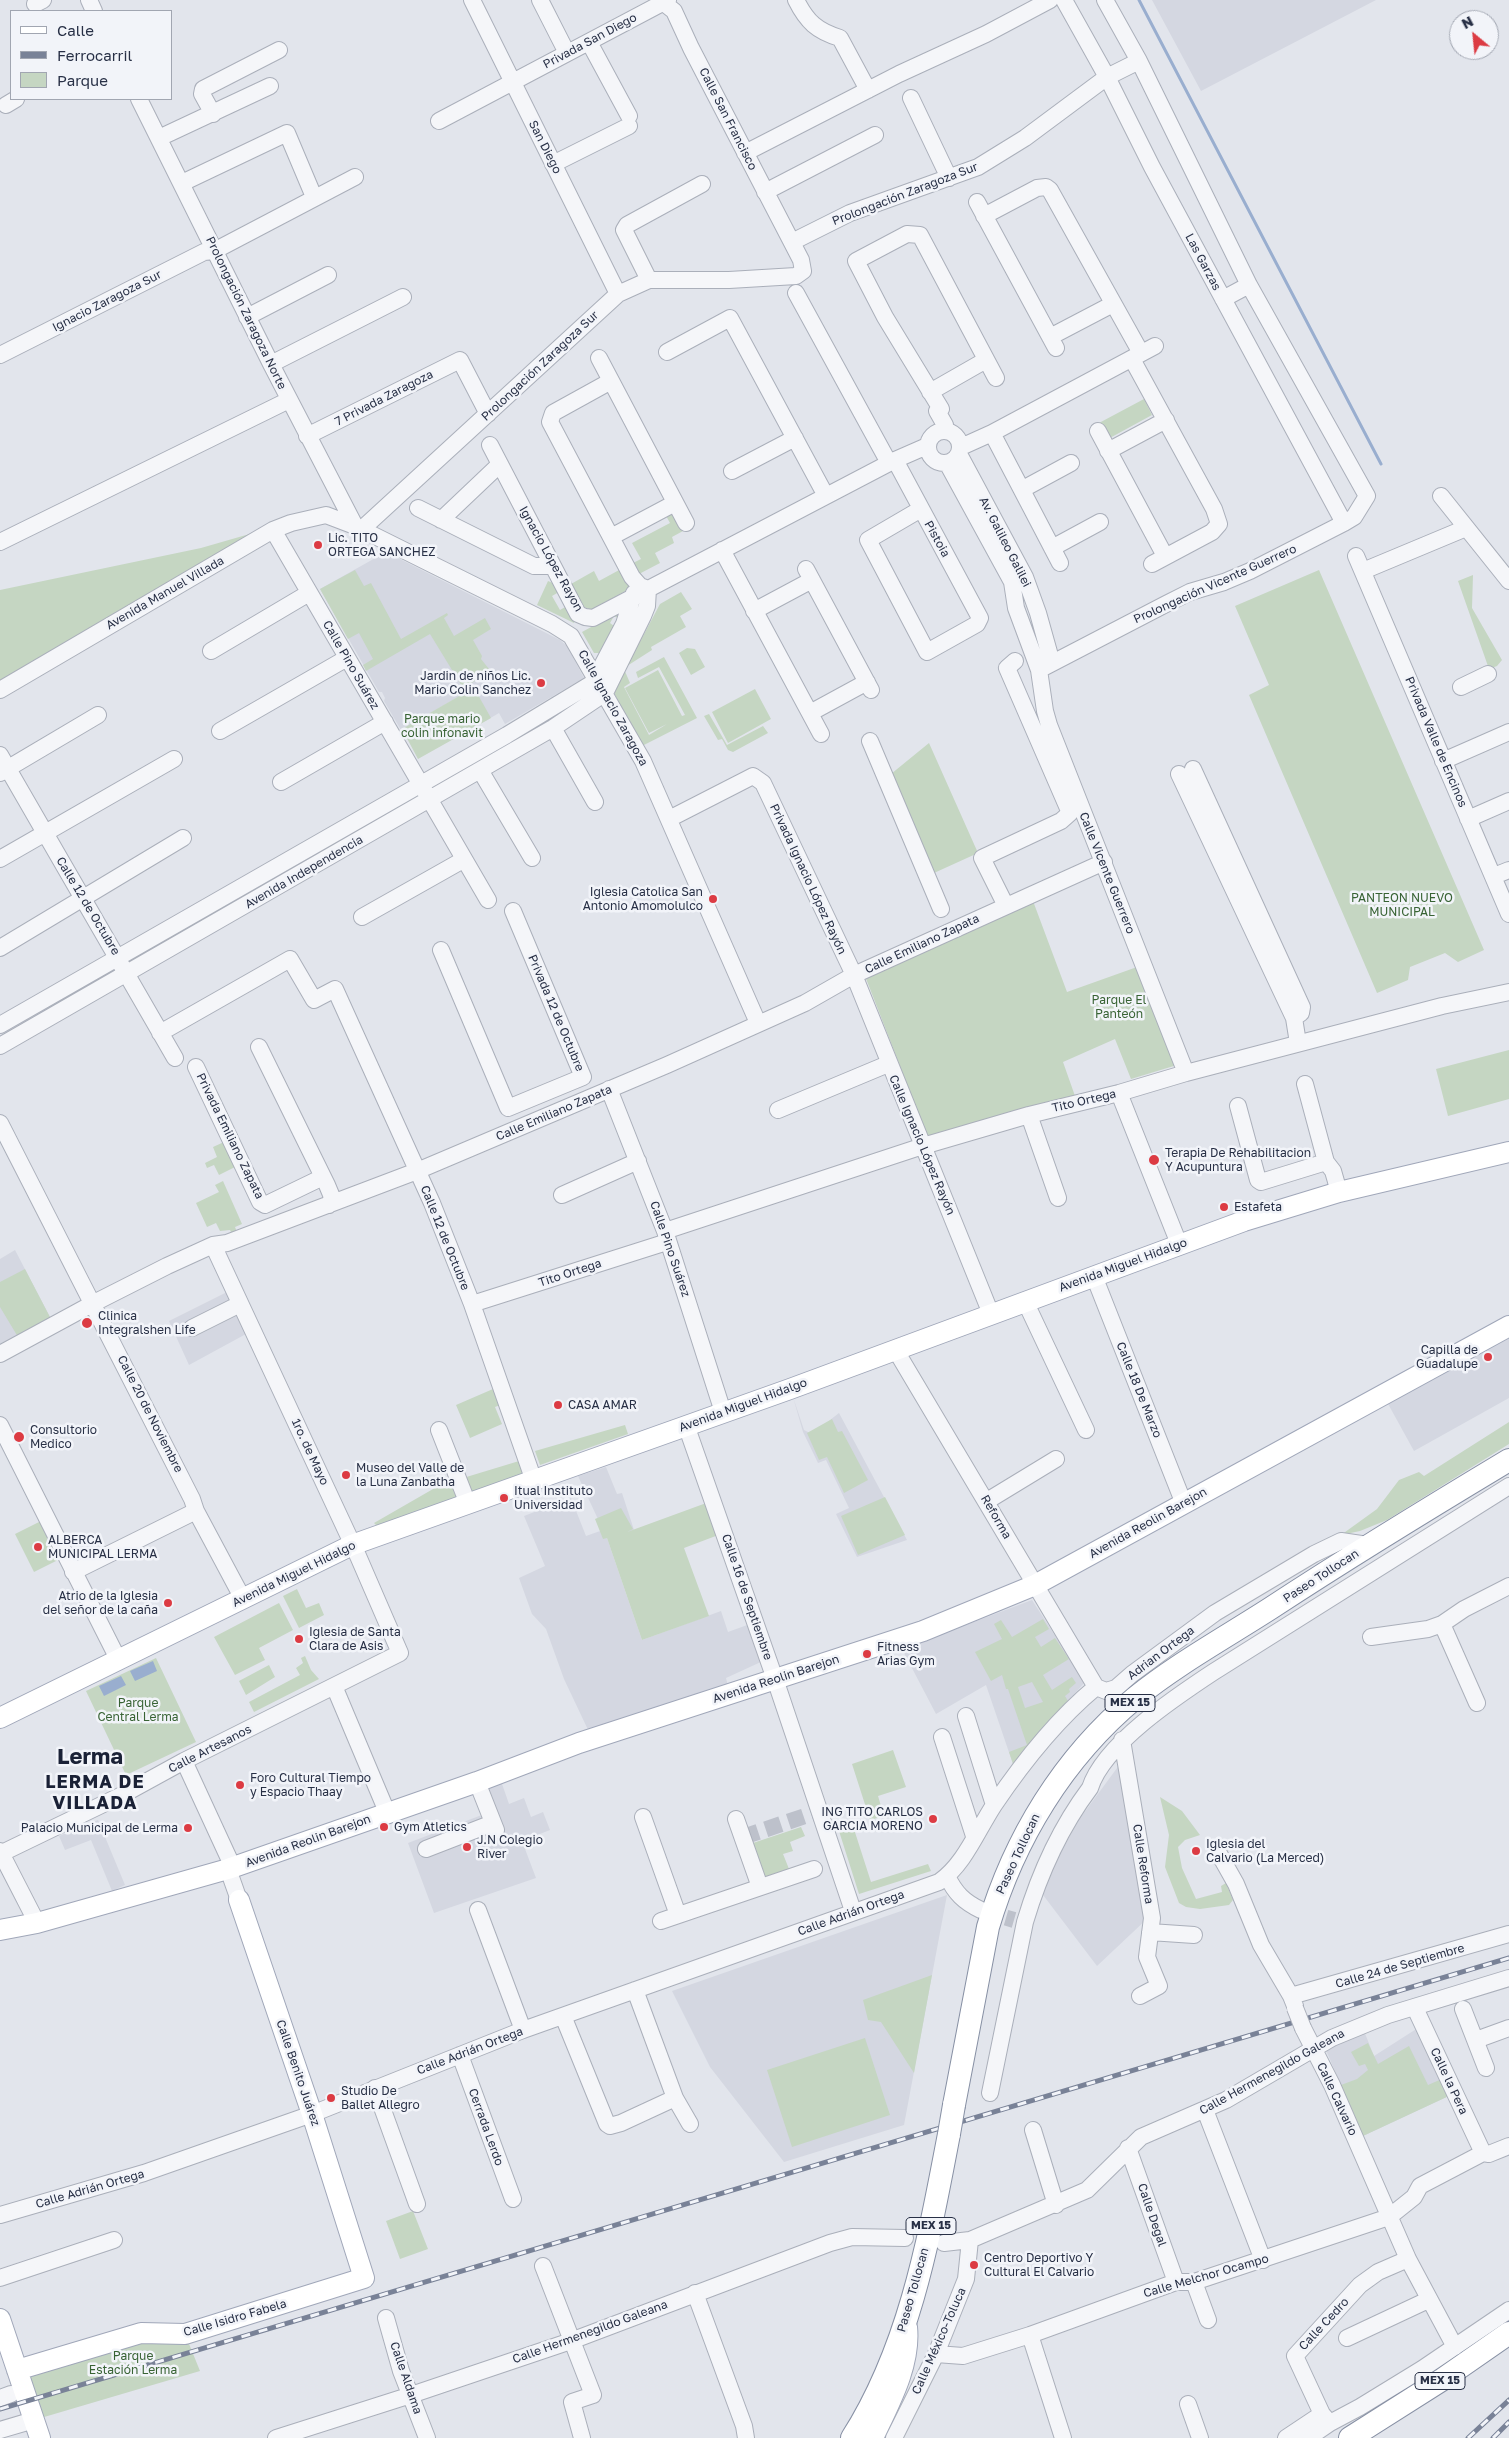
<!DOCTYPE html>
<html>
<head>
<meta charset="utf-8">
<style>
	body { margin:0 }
	#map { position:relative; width:1509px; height:2438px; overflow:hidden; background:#e2e5ec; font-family:"Golos Text",sans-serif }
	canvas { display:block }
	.legend { position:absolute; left:10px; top:10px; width:162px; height:90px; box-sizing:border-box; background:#f2f4f9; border:1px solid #a1a6b1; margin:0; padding:6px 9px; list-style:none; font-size:15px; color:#283046 }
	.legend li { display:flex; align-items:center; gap:10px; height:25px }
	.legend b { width:25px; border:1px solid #a1a6b1 }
	.north { position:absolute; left:1449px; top:10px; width:50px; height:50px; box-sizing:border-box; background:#f2f4f9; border:1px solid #a1a6b1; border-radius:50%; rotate:332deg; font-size:14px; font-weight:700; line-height:20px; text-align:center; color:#283046 }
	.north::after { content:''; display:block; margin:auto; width:18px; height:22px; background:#dc3b43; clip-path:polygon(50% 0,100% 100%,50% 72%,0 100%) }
</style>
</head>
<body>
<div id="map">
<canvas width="1509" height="2438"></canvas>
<ul class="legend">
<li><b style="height:6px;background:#fff"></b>Calle</li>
<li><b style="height:6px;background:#798297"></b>Ferrocarril</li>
<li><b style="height:14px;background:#c5d6c2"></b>Parque</li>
</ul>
<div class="north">N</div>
</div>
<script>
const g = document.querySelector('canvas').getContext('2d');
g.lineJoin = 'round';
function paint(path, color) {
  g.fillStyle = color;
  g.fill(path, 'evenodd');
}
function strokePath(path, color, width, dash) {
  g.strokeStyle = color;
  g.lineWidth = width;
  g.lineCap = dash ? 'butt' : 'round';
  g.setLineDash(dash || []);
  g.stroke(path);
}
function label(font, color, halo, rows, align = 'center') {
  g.font = font + ' "Golos Text",sans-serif';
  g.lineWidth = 5;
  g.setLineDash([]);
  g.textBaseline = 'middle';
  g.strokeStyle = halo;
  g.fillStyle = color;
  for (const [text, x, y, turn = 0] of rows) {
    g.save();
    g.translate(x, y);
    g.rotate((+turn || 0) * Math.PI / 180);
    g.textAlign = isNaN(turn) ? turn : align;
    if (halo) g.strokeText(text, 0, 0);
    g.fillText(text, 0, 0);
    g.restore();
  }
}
paint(new Path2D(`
	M1152 0H1376L1201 91Z
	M386 552 560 640 567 646 584 678 505 724 499 713 482 723 465 693 401 730 384 701 385 698 382 692H379L320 589Z
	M15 1250 51 1319 0 1347V1259Z
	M227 1292 246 1334 189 1365 169 1321Z
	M1509 1337V1398L1414 1451 1387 1402Z
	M793 1397 804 1430 812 1434 839 1413 907 1540 857 1557 836 1514 849 1508 826 1460 818 1463 803 1432Z
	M606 1467 617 1494 622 1493 634 1530 607 1538 642 1640 721 1611 728 1632 750 1624 763 1661 726 1678 728 1686 590 1734 564 1679 546 1629 532 1614 519 1578 545 1566 524 1516 571 1498 586 1536 603 1530 578 1476Z
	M1032 1600 1085 1682 1013 1764 986 1685 936 1714 902 1649Z
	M1120 1764 1149 1917 1097 1966 1040 1891 1078 1821Z
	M501 1781 509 1804 524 1798 531 1817 543 1812 550 1830 522 1841 536 1878 434 1913 408 1843 495 1810 488 1787Z
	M98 1820 125 1885 112 1891 91 1840 65 1850 59 1836Z
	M947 1895 904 2125 784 2162 710 2067 672 1991Z
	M1421 2026 1451 2095 1363 2136 1325 2048 1364 2031 1374 2056Z`), '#d4d7e1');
paint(new Path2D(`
	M1144 399 1152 415 1108 439 1099 423Z
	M672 511 683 531 672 537 674 543 655 553 660 563 639 574 633 563 641 559 632 543 670 523 665 514Z
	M253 533 0 685V590L201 548Z
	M621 569 631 588 591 610 582 606 571 584 594 571 599 581Z
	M355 570 364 586 371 583 401 639 447 613 448 615 444 618 454 636 485 618 491 629 473 640 482 656 481 659 489 669 473 678 475 681 463 688 430 634 366 671 363 665 373 659 359 633 348 639 320 589Z
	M1319 570 1484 950 1458 962 1445 953 1410 967 1408 980 1377 993 1249 695 1269 685 1235 606Z
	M1473 575 1472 608 1502 660 1497 666 1489 669 1458 581Z
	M548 581 555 584 559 592 552 596 560 610 567 606 575 619 574 623 537 605Z
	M681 592 692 609 680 616 686 627 651 647 652 650 627 666 660 604Z
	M617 613 618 618 614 616 610 623 614 626 599 653H594L582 632Z
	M687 648 695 649 705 667 691 675 679 653Z
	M664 657 697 718 642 746 613 691 624 669 630 683 624 687 649 735 667 724 649 733 625 688 658 670 682 716 685 715 659 667 638 678 636 672Z
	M470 686H473L491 718 418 759 402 729 461 695 465 693 467 695Z
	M755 689 771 719 728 743 712 712Z
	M709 714 727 745 763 726 768 733 733 752 728 750 722 739 718 740 704 716Z
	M929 743 978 853 934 873 891 774Z
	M1033 901 1067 992 1137 967 1177 1065 1131 1079 1115 1039 1063 1062 1075 1096 928 1138 865 976Z
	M1509 1050V1099L1448 1116 1436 1069Z
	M224 1142 235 1167 219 1175 214 1165 207 1168 205 1163 217 1157 213 1147Z
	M223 1181 242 1224 235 1227 237 1232 232 1234 230 1230 220 1231 216 1223 207 1227 196 1203 219 1192 215 1185Z
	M25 1269 51 1319 18 1337 0 1307V1282Z
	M493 1389 500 1405 495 1407 502 1424 470 1438 456 1405Z
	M832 1419 838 1432 842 1431 868 1480 844 1493 827 1457 819 1460 807 1433Z
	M1509 1422V1444L1387 1520 1360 1531 1341 1535 1377 1509 1399 1480 1419 1472 1424 1476Z
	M625 1425 628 1434 540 1465 535 1451Z
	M529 1458 536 1475 379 1528 374 1523 440 1485Z
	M885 1497 905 1535 858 1555 841 1516Z
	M709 1502 721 1534 684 1548 709 1616 642 1640 607 1538 603 1539 595 1519 621 1508 633 1529 627 1532Z
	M41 1521 60 1559 34 1572 15 1534Z
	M297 1589 306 1608 319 1603 324 1615 299 1628 283 1596Z
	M279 1603 293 1630 259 1648 265 1660 235 1675 214 1637Z
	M1043 1619 1049 1629 1035 1637 1041 1647 1055 1638 1069 1659 1043 1675 1052 1690 1072 1677 1076 1683 1069 1689 1070 1692 1065 1696 1068 1701 1013 1764 1009 1752 1027 1745 1008 1689H1006L1002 1675 991 1681 975 1652 1002 1639 994 1624 1001 1620 1012 1637ZM1032 1682 1043 1702 1025 1708 1018 1687Z
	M305 1656 311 1670 319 1679 254 1712 249 1702 300 1675 296 1668 303 1663 301 1658Z
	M156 1658 196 1742 126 1775 86 1691Z
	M269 1665 275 1677 246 1695 239 1681Z
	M893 1750 906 1787 878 1796 884 1816 870 1820 852 1764Z
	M1160 1797 1182 1811 1200 1835 1185 1840 1178 1847 1182 1868 1196 1899 1222 1892 1221 1886 1226 1883 1233 1900 1229 1905 1200 1909 1186 1907 1179 1903 1165 1867 1169 1835Z
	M853 1826 871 1882 928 1864 931 1871 859 1894 839 1831Z
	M801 1827 805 1836 790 1842 793 1851 783 1854 789 1869 765 1877 753 1843Z
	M932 1975 914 2073 881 2022 868 2020 863 2000Z
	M865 2038 890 2115 792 2147 767 2070Z
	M1368 2043 1378 2064 1409 2046 1428 2085 1444 2078 1451 2095 1363 2136 1341 2085 1357 2079 1368 2070 1365 2064 1359 2066 1351 2052Z
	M413 2211 428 2249 400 2259 386 2221Z
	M185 2334 200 2371 34 2420 17 2370Z`), '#c5d6c2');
paint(new Path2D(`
	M153 1661 157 1671 135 1681 130 1671Z
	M121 1676 126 1685 104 1696 99 1686Z`), '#99aecf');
strokePath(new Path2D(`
	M1139 0 1381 464`), '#99aecf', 3);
strokePath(new Path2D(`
	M743 1837 820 1811
	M983 1911 1014 1920`), '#bdc1cb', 16, [16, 8]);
const minor = new Path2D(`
	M89 0 94 11
	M472 0 618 294
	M540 0 567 53
	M796 0C807 22 817 31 840 38L868 90
	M1064 0 1107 77 1152 167 1344 523
	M35 4 43 0
	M589 42 629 116
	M911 98 949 178
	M139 99 271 364 355 526
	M6 105 16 99
	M213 114 202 94 203 89 279 50
	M439 121 668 0
	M159 138 270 86
	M745 153 899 74 986 34 1050 0
	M553 164 629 126
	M182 183 287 133 314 197
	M765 192 875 135
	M977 202 1056 348
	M984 216 1037 188 1046 187 1050 190 1141 353
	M792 242 850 213 978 167 1025 138 1107 77 1139 61
	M649 280 624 230 627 225 702 184
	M796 293 889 463
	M1223 299 1249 285
	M247 317 328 275
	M1050 337 1113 304
	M667 352 730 318 826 496
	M0 355 204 252 214 251 355 177
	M599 358 686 523
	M1132 359 1214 509 1219 524 1212 532 1152 564
	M271 364 403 297
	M611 381 553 413 550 422 632 577 640 586 648 589
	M930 392 986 360
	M943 430 945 425 937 411 941 409 885 317 856 261 907 234 920 235 996 378
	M928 447a16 16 0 1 1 32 0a16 16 0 1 1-32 0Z
	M1098 431 1165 556
	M992 433 1060 563
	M307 436 460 360 488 414
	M490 445 578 614 585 617 593 618 895 460 927 446
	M961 447 992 433 1155 346
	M1108 451 1166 420
	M959 454 1025 577 1038 613 1052 663
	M895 460 980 618 977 624 927 652 868 540 921 509
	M947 463 1012 582 1016 608 1039 670 1045 711 1049 725 1186 1073
	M732 471 795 438
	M1023 489 1071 463
	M1441 496 1509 581
	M418 508 534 566H552
	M441 520 500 464
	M362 529 618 294 649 280H729L796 276 803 271 801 260 691 48 674 11 660 0
	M273 530 488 900
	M611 537 675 503
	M0 542 289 400
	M1052 548 1100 522
	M722 550 821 734
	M1356 556 1509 914
	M806 569 871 690
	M1363 571 1466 528
	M754 611 812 580
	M211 651 309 593
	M1039 670 1166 604 1190 592 1224 582 1250 571 1344 523 1354 517 1367 496 1249 285 1139 61 1105 0
	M595 679 624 624 634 593
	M1461 687 1488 674
	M0 690 273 530 291 523 326 515 355 526 552 624 571 636 643 761 758 1023
	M810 713 867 682
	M553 728 595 802
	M220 731 347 658
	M870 741 941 909
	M0 755 175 1058
	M1443 761 1509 732
	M1193 769 1302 1007 1301 1013 1294 1018
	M480 770 532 858
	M0 773 98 715
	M1179 774 1294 1018 1298 1043
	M281 782 385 722
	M669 819 753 776 763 783 854 975 991 1314
	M1468 819 1509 801
	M0 859 174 759
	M1494 876 1509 870
	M1006 906 982 858 1061 821 1070 813 1007 668 1015 661
	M362 917 463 860
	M0 948 183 838
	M441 950 508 1108 583 1077 513 911
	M0 1025 507 735 596 681
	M160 1033 290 959 314 1000 335 989 432 1203 472 1304 534 1481
	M0 1046 553 728 605 693 643 616 647 606 648 589
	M259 1047 327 1185 332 1197 329 1205
	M196 1067 260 1202 265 1205 323 1177
	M1305 1084 1326 1162 1333 1171 1339 1192
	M609 1089 665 1231 723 1412
	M1119 1093 1179 1244
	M1238 1106 1258 1180 1261 1182 1326 1162
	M778 1110 888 1064
	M1029 1115 1058 1198
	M0 1123 192 1499 196 1511 243 1599
	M562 1195 638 1161
	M665 1231 923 1146 1029 1115 1119 1093 1186 1073 1442 1006 1509 992
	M1094 1276 1184 1504
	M1025 1301 1086 1430
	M472 1304 667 1242
	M192 1328 240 1304
	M895 1349 1096 1687
	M0 1354 94 1303 167 1266 213 1245 227 1243 417 1171 667 1065 805 1003 854 975 1104 862
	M0 1425 118 1659
	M686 1425 775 1679 853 1911
	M439 1430 468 1504
	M987 1501 1056 1459
	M73 1572 196 1511
	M1442 1624 1477 1703
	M1371 1637 1428 1629 1442 1624 1464 1609 1509 1586
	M334 1686 387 1812
	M1096 1687 1106 1691 1116 1688 1132 1674 1215 1613 1314 1554 1341 1541 1368 1545
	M966 1716 994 1805
	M942 1737 974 1836
	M1122 1740 1152 1918 1147 1957 1159 1986 1140 1996
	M184 1761 231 1863 228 1869 239 1900
	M477 1782 496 1830
	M643 1817 678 1915
	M736 1819 760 1887
	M426 1849 493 1823
	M0 1851 37 1923
	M1218 1852 1236 1884 1261 1945 1291 1996 1295 2006
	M0 1854 122 1795 184 1761 400 1653 358 1556 213 1245
	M947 1876C955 1893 964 1902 981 1910
	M478 1910 523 2030
	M661 1921 814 1869
	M1150 1932 1194 1935
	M635 1990 675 2098 690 2124
	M1291 1996 1509 1934
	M1415 2008 1483 2153
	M1463 2009 1486 2068
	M563 2016 607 2124 610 2126 621 2123 675 2098
	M1303 2028 1332 2085 1408 2259 1455 2347
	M1476 2040 1509 2028
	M460 2055 513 2199
	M375 2088 417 2204
	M990 2093 1025 1922C1039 1875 1060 1828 1090 1788 1104 1744 1177 1696 1215 1671L1509 1486
	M1205 2110 1263 2260
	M1033 2130 1056 2205
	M1128 2148 1176 2282
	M0 2215 144 2173 312 2114 523 2030 939 1882C964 1865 977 1831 994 1805 1023 1762 1055 1721 1096 1687
	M944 2243 970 2240 1087 2190 1141 2137 1226 2100 1332 2038 1388 2015 1509 1978
	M1408 2259 1378 2272 1360 2285 1295 2356 1322 2414 1330 2423 1360 2407 1422 2369 1509 2310
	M543 2266 593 2395 572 2402 582 2438
	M0 2278 114 2240
	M1194 2282 1208 2320
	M695 2293 744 2426 746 2438
	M386 2318 401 2371 427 2438
	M1030 2335 1063 2438
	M1347 2338 1428 2300
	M936 2354 963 2356 1030 2335 1176 2282H1194L1389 2217 1414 2197 1420 2186 1483 2153 1489 2154 1509 2146
	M0 2398 11 2394
	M1188 2404 1200 2438
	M0 2430 34 2420
	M276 2438 411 2395 571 2341 830 2243 852 2237 905 2238
	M894 2438 936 2354 966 2279 970 2240
	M1286 2438 1322 2414
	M1308 2438 1330 2423`);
const major = new Path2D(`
	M0 1718 352 1545 790 1389 1244 1221 1339 1192 1509 1152
	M0 1930 37 1923 228 1869 477 1782 579 1743 923 1631 1035 1585 1509 1326
	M0 2319 40 2438
	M17 2370 141 2333 185 2334 364 2278 312 2114 239 1900
	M873 2438C889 2404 911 2365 907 2327`);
const highway = new Path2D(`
	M954 2105 988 1927C1014 1839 1063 1758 1135 1698 1177 1664 1226 1637 1271 1608 1349 1557 1429 1508 1509 1460
	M852 2438C910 2347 929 2238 949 2134
	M1350 2438 1443 2379 1509 2333`);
strokePath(minor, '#aaafba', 18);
strokePath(major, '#a0a7b9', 22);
strokePath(highway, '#8790a4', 24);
strokePath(minor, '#f5f6f9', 16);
strokePath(major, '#fff', 20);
strokePath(highway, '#fff', 22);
const rail = new Path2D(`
	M0 2409 1509 1958
	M1468 2438 1509 2400
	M1493 2438 1509 2422`);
strokePath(rail, '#798297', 5);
strokePath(rail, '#f2f4f9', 3, [9]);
const minorBridge = new Path2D(`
	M1295 2008 1303 2028`);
const highwayBridge = new Path2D(`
	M949 2134 954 2105`);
strokePath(minorBridge, '#aaafba', 18, []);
strokePath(highwayBridge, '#8790a4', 24, []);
strokePath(minorBridge, '#f5f6f9', 16);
strokePath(highwayBridge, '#fff', 22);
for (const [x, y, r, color] of [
	[318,545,5,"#dc3b43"],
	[541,683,5,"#dc3b43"],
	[713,899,5,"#dc3b43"],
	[1154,1160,6,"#dc3b43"],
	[1224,1207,5,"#dc3b43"],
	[87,1323,6,"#dc3b43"],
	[1488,1357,5,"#dc3b43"],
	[558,1405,5,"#dc3b43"],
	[19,1437,6,"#dc3b43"],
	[346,1475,5,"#dc3b43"],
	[504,1498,5,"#dc3b43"],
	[38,1547,5,"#dc3b43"],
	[168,1603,5,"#dc3b43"],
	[299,1639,5,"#dc3b43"],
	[867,1654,5,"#dc3b43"],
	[240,1785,5,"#dc3b43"],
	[933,1819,5,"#dc3b43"],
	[384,1827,5,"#dc3b43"],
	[188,1828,5,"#dc3b43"],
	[467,1847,5,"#dc3b43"],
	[1196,1851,5,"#dc3b43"],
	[331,2098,5,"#dc3b43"],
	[974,2265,5,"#dc3b43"]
]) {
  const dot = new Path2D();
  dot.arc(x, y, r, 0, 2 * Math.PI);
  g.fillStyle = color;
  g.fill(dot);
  strokePath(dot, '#f2f4f9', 2);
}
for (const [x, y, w] of [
	[1130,1703,50],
	[931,2226,50],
	[1440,2381,50]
]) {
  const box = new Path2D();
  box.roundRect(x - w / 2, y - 8.5, w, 17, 4);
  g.fillStyle = '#f2f4f9';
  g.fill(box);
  strokePath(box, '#283046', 1);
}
label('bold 11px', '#283046', null, [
	["MEX 15",1130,1703],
	["MEX 15",931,2226],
	["MEX 15",1440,2381]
]);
label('12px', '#283046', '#f2f4f9', [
	["Privada San Diego",590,41,-28],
	["Calle San Francisco",728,119,63],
	["San Diego",545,147,63],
	["Prolongación Zaragoza Sur",905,194,-21],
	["Las Garzas",1203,262,62],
	["Ignacio Zaragoza Sur",107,301,-27],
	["Prolongación Zaragoza Norte",246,313,64],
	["Prolongación Zaragoza Sur",540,366,-43],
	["7 Privada Zaragoza",384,398,-27],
	["Pistoia",937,539,61],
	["Av. Galileo Galilei",1005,542,63],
	["Ignacio López Rayon",551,559,61],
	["Prolongación Vicente Guerrero",1215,584,-24],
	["Avenida Manuel Villada",165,593,-30],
	["Calle Pino Suárez",351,665,60],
	["Calle Ignacio Zaragoza",613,708,61],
	["Privada Valle de Encinos",1436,742,67],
	["Avenida Independencia",304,872,-30],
	["Calle Vicente Guerrero",1107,873,68],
	["Privada Ignacio López Rayón",808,879,65],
	["Calle 12 de Octubre",88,906,59],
	["Calle Emiliano Zapata",922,944,-25],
	["Privada 12 de Octubre",556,1013,67],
	["Tito Ortega",1084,1101,-13],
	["Calle Emiliano Zapata",554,1113,-23],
	["Privada Emiliano Zapata",230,1136,64],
	["Calle Ignacio López Rayón",922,1145,67],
	["Calle 12 de Octubre",445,1238,68],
	["Calle Pino Suárez",670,1249,71],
	["Avenida Miguel Hidalgo",1123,1265,-20],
	["Tito Ortega",570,1273,-18],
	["Calle 18 De Marzo",1139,1390,68],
	["Avenida Miguel Hidalgo",743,1405,-20],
	["Calle 20 de Noviembre",150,1414,63],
	["1ro. de Mayo",310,1452,65],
	["Reforma",996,1517,60],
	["Avenida Reolin Barejon",1148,1523,-29],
	["Avenida Miguel Hidalgo",294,1574,-26],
	["Paseo Tollocan",1321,1576,-33],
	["Calle 16 de Septiembre",747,1597,71],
	["Adrian Ortega",1161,1653,-37],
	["Avenida Reolin Barejon",776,1679,-18],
	["Calle Artesanos",210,1749,-27],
	["Avenida Reolin Barejon",308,1841,-20],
	["Paseo Tollocan",1018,1854,-65],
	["Calle Reforma",1143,1864,81],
	["Calle Adrián Ortega",851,1913,-20],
	["Calle 24 de Septiembre",1400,1966,-16],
	["Calle Adrián Ortega",470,2051,-21],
	["Calle Hermenegildo Galeana",1272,2072,-29],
	["Calle Benito Juárez",298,2073,71],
	["Calle la Pera",1449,2081,65],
	["Calle Calvario",1337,2099,65],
	["Cerrada Lerdo",486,2127,70],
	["Calle Adrián Ortega",90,2189,-16],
	["Calle Degal",1152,2215,71],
	["Calle Melchor Ocampo",1206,2276,-16],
	["Paseo Tollocan",913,2290,-74],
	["Calle Isidro Fabela",235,2318,-16],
	["Calle Cedro",1324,2324,-47],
	["Calle Hermenegildo Galeana",590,2332,-20],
	["Calle México-Toluca",939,2341,-66],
	["Calle Aldama",406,2378,71]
]);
label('12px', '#283046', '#f2f4f9', [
	["Lic. TITO",328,538],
	["ORTEGA SANCHEZ",328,552],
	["Jardin de niños Lic.",531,676,"right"],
	["Mario Colin Sanchez",531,690,"right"],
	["Iglesia Catolica San",703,892,"right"],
	["Antonio Amomolulco",703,906,"right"],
	["Terapia De Rehabilitacion",1165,1153],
	["Y Acupuntura",1165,1167],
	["Estafeta",1234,1207],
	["Clinica",98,1316],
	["Integralshen Life",98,1330],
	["Capilla de",1478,1350,"right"],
	["Guadalupe",1478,1364,"right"],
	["CASA AMAR",568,1405],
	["Consultorio",30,1430],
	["Medico",30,1444],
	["Museo del Valle de",356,1468],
	["la Luna Zanbatha",356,1482],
	["Itual Instituto",514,1491],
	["Universidad",514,1505],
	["ALBERCA",48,1540],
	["MUNICIPAL LERMA",48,1554],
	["Atrio de la Iglesia",158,1596,"right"],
	["del señor de la caña",158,1610,"right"],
	["Iglesia de Santa",309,1632],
	["Clara de Asis",309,1646],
	["Fitness",877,1647],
	["Arias Gym",877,1661],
	["Foro Cultural Tiempo",250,1778],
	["y Espacio Thaay",250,1792],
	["ING TITO CARLOS",923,1812,"right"],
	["GARCIA MORENO",923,1826,"right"],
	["Gym Atletics",394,1827],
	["Palacio Municipal de Lerma",178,1828,"right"],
	["J.N Colegio",477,1840],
	["River",477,1854],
	["Iglesia del",1206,1844],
	["Calvario (La Merced)",1206,1858],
	["Studio De",341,2091],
	["Ballet Allegro",341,2105],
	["Centro Deportivo Y",984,2258],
	["Cultural El Calvario",984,2272]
], 'left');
label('12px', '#386334', '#f2f4f9', [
	["Parque mario",442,719],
	["colin infonavit",442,733],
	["PANTEON NUEVO",1402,898],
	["MUNICIPAL",1402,912],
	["Parque El",1119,1000],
	["Panteón",1119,1014],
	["Parque",138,1703],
	["Central Lerma",138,1717],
	["Parque",133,2356],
	["Estación Lerma",133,2370]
]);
g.letterSpacing = '1px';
label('bold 18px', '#1a2136', '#f2f4f9', [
	["LERMA DE",95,1782],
	["VILLADA",95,1803]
]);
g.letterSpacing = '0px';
label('bold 22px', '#1a2136', '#f2f4f9', [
	["Lerma",90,1757]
]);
</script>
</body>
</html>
